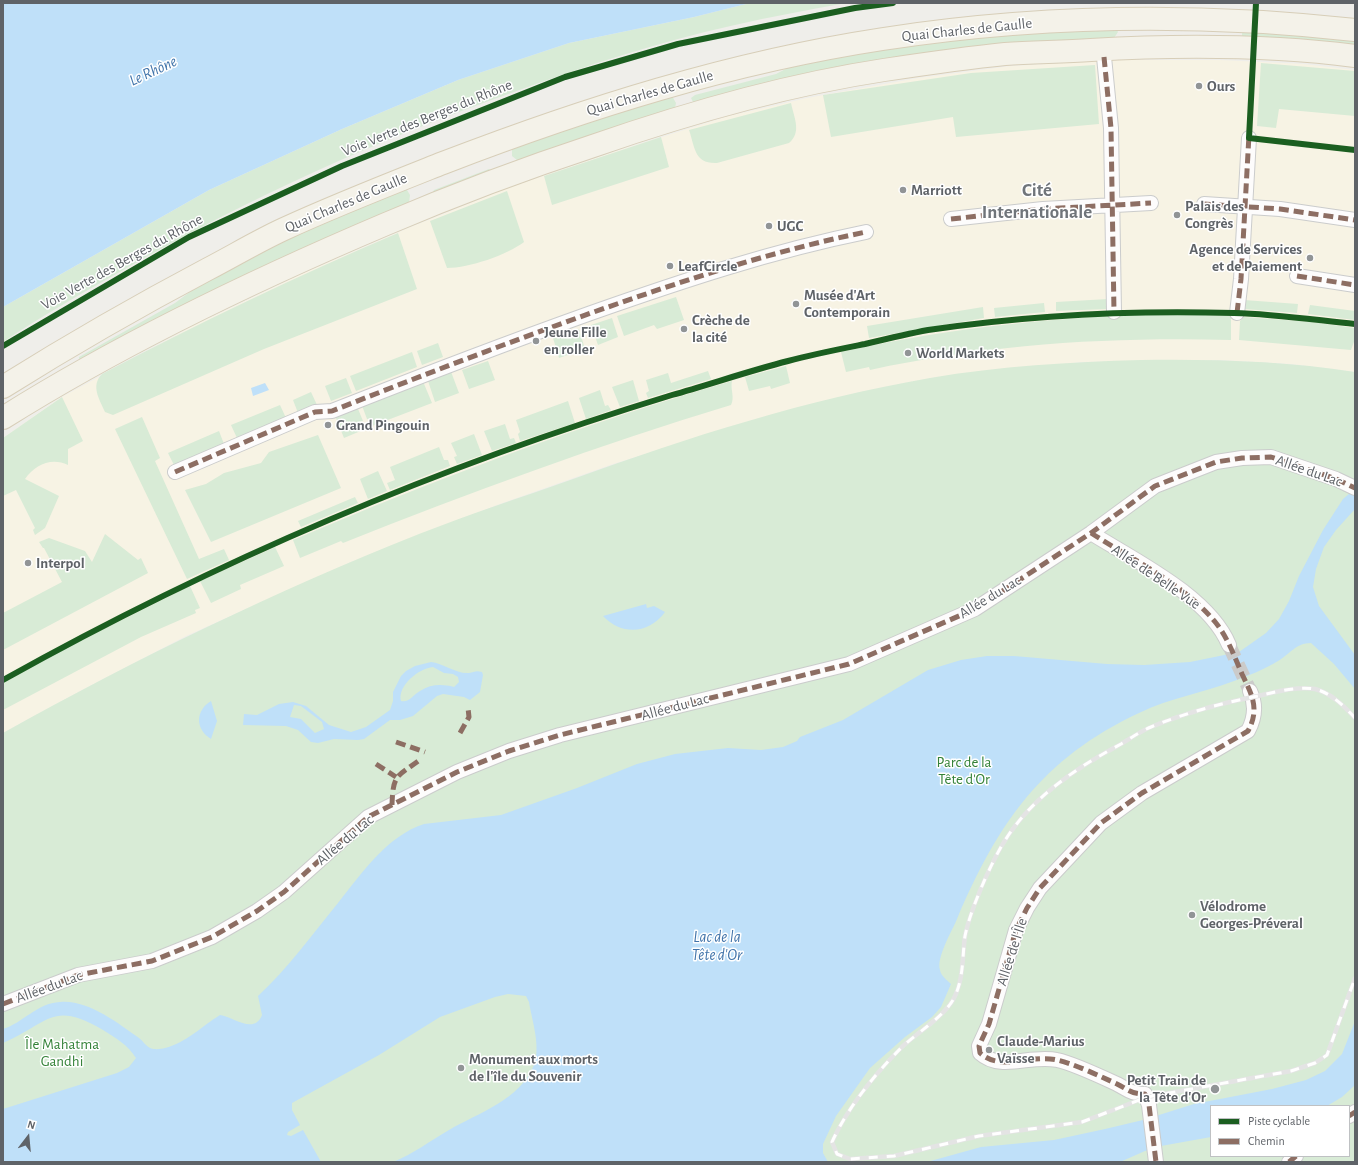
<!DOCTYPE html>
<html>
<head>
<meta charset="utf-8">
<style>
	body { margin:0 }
	#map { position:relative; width:1358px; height:1165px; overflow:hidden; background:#efeeea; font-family:"Alegreya Sans",sans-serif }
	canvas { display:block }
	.frame { position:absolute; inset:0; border:4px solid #5f6368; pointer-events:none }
	.legend { position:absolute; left:1210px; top:1105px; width:140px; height:52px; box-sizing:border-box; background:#fff; border:1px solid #bfc1c3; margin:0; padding:5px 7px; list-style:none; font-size:12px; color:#5f6368 }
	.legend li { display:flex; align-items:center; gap:8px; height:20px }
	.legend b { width:20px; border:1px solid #bfc1c3 }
	.north { position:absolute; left:8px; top:1117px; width:40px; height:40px; -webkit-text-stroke:3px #fff; paint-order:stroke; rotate:16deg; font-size:11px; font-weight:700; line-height:16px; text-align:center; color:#5f6368 }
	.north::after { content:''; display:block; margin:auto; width:14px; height:18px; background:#5f6368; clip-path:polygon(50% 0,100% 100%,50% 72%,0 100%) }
</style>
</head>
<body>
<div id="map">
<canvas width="1358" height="1165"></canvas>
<div class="frame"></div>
<ul class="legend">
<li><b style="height:5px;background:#1b5e20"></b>Piste cyclable</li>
<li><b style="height:5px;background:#8d6e63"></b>Chemin</li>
</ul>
<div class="north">N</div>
</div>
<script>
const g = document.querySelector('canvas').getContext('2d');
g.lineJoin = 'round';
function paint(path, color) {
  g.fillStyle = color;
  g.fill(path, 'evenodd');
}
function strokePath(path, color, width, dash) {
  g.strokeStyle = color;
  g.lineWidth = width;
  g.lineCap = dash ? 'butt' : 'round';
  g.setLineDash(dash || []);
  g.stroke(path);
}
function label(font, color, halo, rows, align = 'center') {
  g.font = font + ' "Alegreya Sans",sans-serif';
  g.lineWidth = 3;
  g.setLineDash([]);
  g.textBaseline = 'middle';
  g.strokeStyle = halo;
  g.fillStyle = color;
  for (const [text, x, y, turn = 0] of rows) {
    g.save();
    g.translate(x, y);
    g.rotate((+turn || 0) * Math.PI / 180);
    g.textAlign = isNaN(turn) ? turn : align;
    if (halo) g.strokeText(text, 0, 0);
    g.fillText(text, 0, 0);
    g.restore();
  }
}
paint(new Path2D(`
	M1119 60H1220L1304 64 1355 70V372L1291 364 1221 360 1082 362 932 378 856 393 772 415 613 464 497 505 351 562 186 636 84 689 3 733V438L60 398 193 326 304 273 406 229 505 189 620 150 729 116 807 98 918 78 1011 66Z`), '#f7f3e4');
paint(new Path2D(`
	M750 3H847C771 16 696 32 623 55 586 66 550 79 514 92 379 139 249 198 125 269 84 292 42 316 3 342V307L209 190 342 129 458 80 569 43 694 17Z
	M1116 28 1118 32 1114 38 1035 42 696 103 693 102 691 98 695 95 776 74 795 64 958 36Z
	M1242 31 1355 39V48L1242 38Z
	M1261 63 1355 71V116L1279 109 1276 128 1257 126Z
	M1095 65 1099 124 956 137 953 117 831 137 823 95 971 73Z
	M672 96 676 103 675 108 524 160H517L512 156V148L514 145Z
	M791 103C794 118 802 132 789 143L717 163C694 164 695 147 689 130Z
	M661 137 669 167 552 205 544 176Z
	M489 169 491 171 435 193 433 192 434 190Z
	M403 189 407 190 410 195 409 203 79 361V357L175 303 206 280 295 236Z
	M507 191 524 242C507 255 469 268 447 268L430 221Z
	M398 233 417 289 264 349 113 415 105 412C100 400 90 386 102 374 199 323 297 276 398 233Z
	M676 297 684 320 657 329 654 325 624 336 617 316Z
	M1108 299V309L1056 311V302Z
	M1244 300 1298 304 1297 313 1244 309Z
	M1044 303 1045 312 995 317 994 308Z
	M1310 305 1355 311V320L1308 314Z
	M983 307 984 318 869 338 867 326Z
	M1176 314 1231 316V340C1107 337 992 344 870 370L869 367 846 372 841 352C952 327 1063 316 1176 314Z
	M1244 317 1312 322 1355 328V339L1351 350 1239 340 1240 321Z
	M612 318 618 337 598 345 591 325Z
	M579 329 585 349 559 358 553 338Z
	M438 343 443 357 422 365 417 351Z
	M412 352 417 367 356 391 350 376Z
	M1141 360C1213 359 1284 361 1355 372V1162H3V733C137 658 276 591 419 534 470 514 522 497 573 479 689 437 808 399 930 378 1000 366 1070 362 1141 360ZM1211 1106H1349V1156H1211Z
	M488 361 495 380 469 389 462 370Z
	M786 366 790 383 771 389 770 386 749 391 745 377Z
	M450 369 459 393 435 402 427 378Z
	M708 371 711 379 648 398 646 393 649 391 646 380 668 373 671 383Z
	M346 378 352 393 331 401 325 386Z
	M422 379 432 403 372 426 369 419H367L361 403Z
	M633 380 639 401 620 407 612 387Z
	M732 381C730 389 735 397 731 405 599 445 471 492 343 543L341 541 300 558 293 540C436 479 582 424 732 381Z
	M600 390 605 406 608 405 611 410 586 419 579 398Z
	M311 392 317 405 298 413 293 400Z
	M62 397 83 441 68 449V465C51 457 35 465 25 479L59 496 45 528 35 535 33 530 35 528 16 490 3 496V438Z
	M568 401 575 423 520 441 518 434 520 432 516 420Z
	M356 404 363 421 360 422 363 430 344 438 334 413Z
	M280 405 286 418 237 438 231 425Z
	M142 417 160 458 155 461 199 559 224 549 229 560 187 579 115 429Z
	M505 424 510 439 514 438 516 443 492 451 484 431Z
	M219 431 224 444 175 467 168 453Z
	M474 434 482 455 457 464 454 457 457 456 451 443Z
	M318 435 341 488 211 542 185 490 206 484 224 473 261 463 269 452Z
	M439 447 444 460H448L450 466 390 490 387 483 395 480 390 467Z
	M378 471 387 491 368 499 360 479Z
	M355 497 358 503 301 527 298 521Z
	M105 534 138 560 141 558 148 573 3 650V613L62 582 44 548H43L39 542 49 538 85 551 92 562Z
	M275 547 284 566 240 585 241 589 211 603 200 581Z
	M190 586 200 608 195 610 196 613 141 637 3 710V682L72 645Z`), '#d8ebd6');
paint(new Path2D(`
	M3 3H750L694 17 569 43 458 80 342 129 209 190 3 307Z
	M265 383 269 390 253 396 251 388Z
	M1355 489V509L1336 530 1324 547 1316 569 1313 587 1319 606 1355 655V689L1334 664 1311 643C1296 643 1290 654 1278 661 1265 669 1248 676 1234 681 1202 693 1170 698 1139 713 1041 759 998 823 957 919 952 931 936 958 940 970 941 976 947 980 951 984L941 1007 932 1017 905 1037 870 1068 836 1116 823 1144V1153L828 1162H393C413 1154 430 1141 449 1130 478 1113 520 1100 534 1065 541 1046 532 1021 529 1002L526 996 508 994 495 997 440 1017 379 1055 292 1103V1110L300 1125 288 1132 287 1135 291 1136 303 1130 321 1162H3V1109L117 1073 129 1067 136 1058C128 1045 116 1038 103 1030 51 1000 50 1023 3 1043V1029C23 1023 37 1003 60 1002 87 999 118 1023 139 1038 143 1041 146 1046 150 1048 155 1050 161 1049 165 1048 186 1043 202 1026 220 1015 234 1017 254 1035 262 1015L258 996C288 968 312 935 338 903 362 873 387 836 424 824L501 815 577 788 637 764 675 754 728 748 761 750 783 747 797 741 800 737 843 720 928 670 961 660 987 656H1014L1107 664 1144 665 1190 662 1239 652 1266 633 1279 619 1289 601 1299 576 1323 530 1343 499Z
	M646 604 647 608 654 606 665 612C649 634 622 636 603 616Z
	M431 662C443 663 456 674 469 673 474 672 476 670 482 672L483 675 480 692 470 700 464 697 443 694 437 696 413 716 400 720H390L364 739 358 740 334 739 318 743 311 742 298 730 286 726 243 725 244 714 257 715 279 704 293 702 306 706 329 725 351 732 366 727 390 710 393 701V692L401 676 406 671 415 666ZM433 667 444 673 453 674 458 677 459 682 454 687C442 684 431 684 420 691 413 695 409 703 401 701 397 686 419 668 433 667ZM294 705 301 706 322 722 324 729 315 733 301 719 290 717Z
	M211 701 217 721 211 739C195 729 195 711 211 701Z
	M1355 1021V1085L1342 1097 1327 1106H1211V1137L1161 1146 1145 1151 1120 1162H927L981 1147 1054 1140 1105 1129 1143 1120 1194 1104 1272 1089 1306 1080 1325 1071 1342 1054Z`), '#bfe0f9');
strokePath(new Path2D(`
	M1229 645 1250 691`), '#cbcbca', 14, [14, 7]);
const street = new Path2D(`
	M1104 57 1111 128 1114 312
	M1204 204 1280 209 1355 220
	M951 219 1043 209 1151 203
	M1297 276 1355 285
	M1237 313 1241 279 1249 138
	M175 472 315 412 332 411C418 377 504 344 591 313 682 281 772 251 866 232
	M1091 533C1134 560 1209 596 1229 645
	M3 1004 78 975 152 961 212 937 257 911 284 892 368 817 457 772 509 751 560 735 849 664 975 609 1091 533 1155 486 1216 462 1242 458 1271 457 1336 479 1355 488
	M1349 1116 1355 1112
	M1156 1162 1149 1105 1145 1094C1131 1094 1129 1090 1117 1084 1102 1077 1072 1063 1057 1060 1031 1054 1001 1072 980 1053L979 1046 989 1024 1016 930 1027 908 1040 888 1101 823 1142 793 1248 731C1255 718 1256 704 1250 691
	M1289 1162 1296 1156`);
const primary = new Path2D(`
	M3 387C70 345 138 306 208 269 233 256 258 241 284 229 336 205 390 184 443 163 586 108 732 62 883 39 1039 15 1198 13 1355 30
	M3 418C124 342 254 280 386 224 454 195 523 169 593 146 688 113 785 85 884 70 924 64 965 58 1005 54 1033 52 1062 52 1091 50 1178 45 1268 45 1355 56`);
strokePath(street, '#cbcccc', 16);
strokePath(primary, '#d7ceb8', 24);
strokePath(street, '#fdfcfc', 14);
strokePath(primary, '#f4f2e9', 22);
const rail = new Path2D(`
	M1355 718C1344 706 1331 693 1315 689 1297 686 1276 692 1258 696 1222 703 1185 713 1151 727 1141 731 1131 738 1121 744 1074 769 1028 800 1001 847 988 870 970 911 965 936 962 958 964 980 953 1000 943 1017 917 1033 902 1047 875 1074 848 1107 832 1142L837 1154 850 1159 894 1156 979 1136 1082 1122 1147 1097 1291 1071 1315 1063 1327 1055 1355 978`);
strokePath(rail, '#e4e4e4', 4.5);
strokePath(rail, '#fff', 3, [9]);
strokePath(new Path2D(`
	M1104 57 1111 128 1114 312
	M1204 204 1280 209 1355 220
	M951 219 1043 209 1151 203
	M1297 276 1355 285
	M1237 313 1241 279 1249 135
	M175 472 315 412 332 411C418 377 504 344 591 313 682 281 772 251 866 232
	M1091 533C1133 560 1184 584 1216 623 1228 638 1235 658 1242 674 1252 695 1260 709 1248 731L1142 793 1101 823 1040 888 1027 908 1016 930 989 1024 979 1046 980 1053C1001 1072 1031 1054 1057 1060 1072 1063 1102 1077 1117 1084 1129 1090 1131 1094 1145 1094L1149 1105 1156 1162
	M460 733 469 717 468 708
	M396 742 425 752
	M376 764 396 777
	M392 805C393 773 397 777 421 759
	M3 1004 78 975 152 961 212 937 257 911 284 892 368 817 457 772 509 751 560 735 849 664 975 609 1091 533 1155 486 1216 462 1242 458 1271 457 1336 479 1355 488
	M1349 1116 1355 1112
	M1289 1162 1296 1156`), '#8d6e63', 5, [10, 5]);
strokePath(new Path2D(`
	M1256 3 1249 138 1355 150
	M3 346 189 237 342 166 565 77 678 44 855 8 893 3
	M3 680C216 561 439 466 672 395 711 384 749 371 788 361 814 354 840 349 865 344 886 339 907 334 928 330 1029 315 1132 310 1234 313 1274 314 1315 320 1355 324`), '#1b5e20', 6);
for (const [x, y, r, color] of [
	[1199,86,4,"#919496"],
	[903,190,4,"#919496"],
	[1177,215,4,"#919496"],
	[769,226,4,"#919496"],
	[1310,258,4,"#919496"],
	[670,266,4,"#919496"],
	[796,304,4,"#919496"],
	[684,329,4,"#919496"],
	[536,341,4,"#919496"],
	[908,353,4,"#919496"],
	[328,425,4,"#919496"],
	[28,563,4,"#919496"],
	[1192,915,4,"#919496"],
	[989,1050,4,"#919496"],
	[461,1068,4,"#919496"],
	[1215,1089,5,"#919496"]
]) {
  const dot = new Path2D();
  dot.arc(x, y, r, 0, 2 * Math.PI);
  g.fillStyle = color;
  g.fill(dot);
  strokePath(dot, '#fff', 1.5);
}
label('15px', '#5f6368', '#fff', [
	["Quai Charles de Gaulle",967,30,-6],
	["Quai Charles de Gaulle",650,93,-16],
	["Voie Verte des Berges du Rhône",427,118,-22],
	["Quai Charles de Gaulle",346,203,-23],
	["Voie Verte des Berges du Rhône",122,262,-29],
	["Allée du Lac",1309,471,19],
	["Allée de Belle Vue",1156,577,34],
	["Allée du Lac",990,597,-31],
	["Allée du Lac",675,707,-15],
	["Allée du Lac",345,840,-40],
	["Allée de l'Île",1012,952,-72],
	["Allée du Lac",49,987,-20]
]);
label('bold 15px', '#5f6368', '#fff', [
	["Ours",1207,86],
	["Marriott",911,190],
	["Palais des",1185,206],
	["Congrès",1185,223],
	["UGC",777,226],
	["Agence de Services",1302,249,"right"],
	["et de Paiement",1302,266,"right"],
	["LeafCircle",678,266],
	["Musée d'Art",804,295],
	["Contemporain",804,312],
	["Crèche de",692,320],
	["la cité",692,337],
	["Jeune Fille",544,332],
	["en roller",544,349],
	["World Markets",916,353],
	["Grand Pingouin",336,425],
	["Interpol",36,563],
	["Vélodrome",1200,906],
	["Georges-Préveral",1200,923],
	["Claude-Marius",997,1041],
	["Vaïsse",997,1058],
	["Monument aux morts",469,1059],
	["de l'île du Souvenir",469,1076],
	["Petit Train de",1206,1080,"right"],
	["la Tête d'Or",1206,1097,"right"]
], 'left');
label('15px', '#348238', '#fff', [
	["Parc de la",964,762],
	["Tête d'Or",964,779],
	["Île Mahatma",62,1044],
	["Gandhi",62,1061]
]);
label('italic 16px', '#4174aa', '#fff', [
	["Le Rhône",153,71,-25],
	["Lac de la",717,937],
	["Tête d'Or",717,955]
]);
label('bold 19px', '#70757a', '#fff', [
	["Cité",1037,190],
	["Internationale",1037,212]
]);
</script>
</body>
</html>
